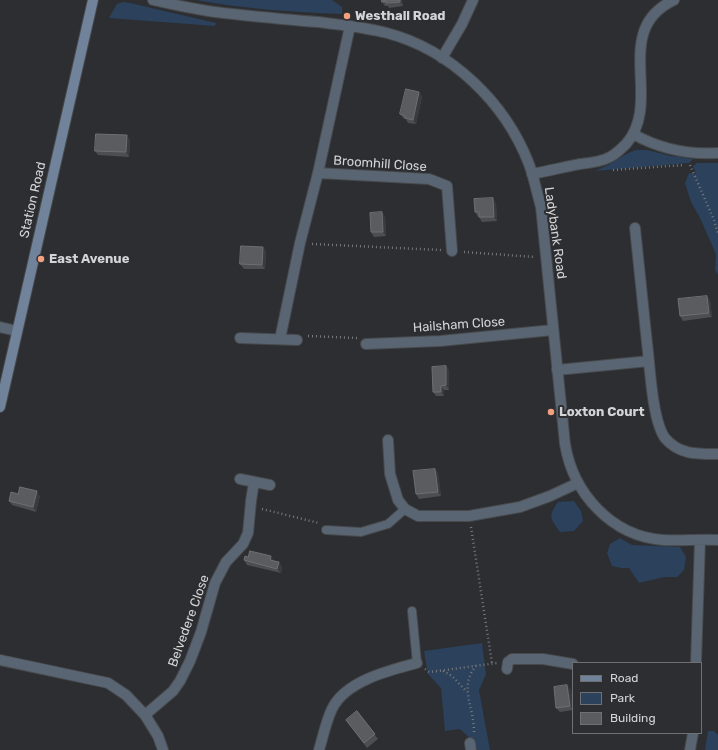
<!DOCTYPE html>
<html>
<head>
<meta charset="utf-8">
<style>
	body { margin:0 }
	#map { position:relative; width:718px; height:750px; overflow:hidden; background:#2c2e31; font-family:Rubik,sans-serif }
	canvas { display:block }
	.legend { position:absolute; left:572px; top:662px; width:130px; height:72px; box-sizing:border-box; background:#2c2e31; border:1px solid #6e7073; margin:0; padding:5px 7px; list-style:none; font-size:12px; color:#d2d4d6 }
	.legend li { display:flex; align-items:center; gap:8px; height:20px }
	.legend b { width:20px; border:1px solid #6e7073 }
</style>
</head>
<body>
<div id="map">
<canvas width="718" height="750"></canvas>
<ul class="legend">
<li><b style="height:5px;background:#70839a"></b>Road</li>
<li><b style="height:11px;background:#2b415c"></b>Park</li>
<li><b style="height:11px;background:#5a5c60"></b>Building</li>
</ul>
</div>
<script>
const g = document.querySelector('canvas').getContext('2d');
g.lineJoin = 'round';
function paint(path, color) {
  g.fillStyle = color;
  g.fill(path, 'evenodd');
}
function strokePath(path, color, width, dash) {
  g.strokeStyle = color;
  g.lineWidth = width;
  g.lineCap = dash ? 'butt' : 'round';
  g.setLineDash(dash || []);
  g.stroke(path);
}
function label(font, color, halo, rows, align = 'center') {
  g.font = font + ' Rubik,sans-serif';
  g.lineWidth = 4;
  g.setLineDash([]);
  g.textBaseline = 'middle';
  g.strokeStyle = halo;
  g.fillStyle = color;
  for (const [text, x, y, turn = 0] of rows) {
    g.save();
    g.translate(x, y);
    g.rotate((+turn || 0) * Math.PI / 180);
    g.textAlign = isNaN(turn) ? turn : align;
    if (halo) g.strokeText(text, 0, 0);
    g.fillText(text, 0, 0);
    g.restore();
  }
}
paint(new Path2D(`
	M196 0H332L342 7V14C293 12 244 9 196 0Z
	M123 2 130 3 216 23 215 26 109 18 117 4Z
	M636 150H647L671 156 693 159 689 163 594 171C612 166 620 155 636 150Z
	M697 163H718V275L715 270 716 254 700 218 691 202 685 183 689 173 696 174 693 166Z
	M574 501 581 511 583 521 574 531 560 532C550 518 548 516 558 502Z
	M620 538 632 545 680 547 686 557 684 570 677 577H664L639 583 629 568H621L612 566 607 553 610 544Z
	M482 643 486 674 479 690 490 750H476V744L460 729 445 731 441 688 428 674 424 651Z
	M708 731H714L718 735V750H705Z`), '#2b415c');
const service = new Path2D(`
	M326 530 361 532 388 524 405 509
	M412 611 417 663`);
const minor = new Path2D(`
	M442 58 462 24 473 0
	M633 134C660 149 687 155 718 153
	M318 173 429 179 447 186 452 251
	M532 174C548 171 564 167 580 164 590 163 601 162 610 157 616 154 621 149 626 144 664 101 610 30 674 0
	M635 228C639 266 643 304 647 343 650 366 652 420 665 438 679 455 698 454 718 454
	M240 338 297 340
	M280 339 300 243 318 173 350 26
	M366 344 440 341 553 330
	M557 370 649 361
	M388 440 390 474 398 500 405 509 418 516H469L520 507 550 496 578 483
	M240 479 270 485
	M507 669 508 662 512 659H543L573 664
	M145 715 173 691 180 681 190 661 201 632 215 583 226 562 243 544 248 533 251 501 254 482
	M470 743 471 750
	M319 750C323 737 326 721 332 709 345 681 390 670 417 663`);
const tertiary = new Path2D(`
	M153 0C179 6 206 12 233 14 261 17 290 20 318 22 341 25 364 27 387 33 451 50 505 102 529 164 534 178 537 193 541 207L565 444C573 493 611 536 663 540 681 541 700 539 718 540
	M0 327 17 331
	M0 660 108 683 126 695 145 715 158 736 163 750
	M696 663 700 540
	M690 750 693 733`);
const secondary = new Path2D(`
	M0 407 93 0`);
strokePath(service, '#47494b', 10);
strokePath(minor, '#47494b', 12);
strokePath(tertiary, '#47494b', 12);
strokePath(secondary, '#47494b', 12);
strokePath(new Path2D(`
	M690 165 714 220 718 234
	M613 170 684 165
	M312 244 441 250
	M464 252 535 257
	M308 336 357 338
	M262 509 319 523
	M471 527 492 663
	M425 669 429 672 438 671 497 663
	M443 671 452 676 466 691
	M474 732C474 726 473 720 472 714 468 696 463 681 476 666`), '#77797c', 2.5, [1, 3]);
strokePath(service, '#596573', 8);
strokePath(minor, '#596573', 10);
strokePath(tertiary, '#596573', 10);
strokePath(secondary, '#70839a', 10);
paint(new Path2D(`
	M382 0H402L403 6 389 8 388 6H385L382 2Z
	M419 92 422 97 416 124 408 123 406 119H404L400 114Z
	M130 140 129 157 98 155 95 151Z
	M496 203 497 221 482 222 479 217H478L475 212Z
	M382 212 385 217 386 236 374 237 371 232Z
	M266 251 265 269H244L240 264Z
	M710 300 712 317 683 321 680 316Z
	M446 366 449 370V390H444V396H436L433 392Z
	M435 469 438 473 441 496 419 499 416 494Z
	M18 494 40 496 36 512 12 505 9 501Z
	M244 560 274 561 279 562 282 567 281 573 247 565Z
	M571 690 573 710 560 712 556 708Z
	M357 711 378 739 367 748 346 720Z`), '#4c4e52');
paint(new Path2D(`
	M400 0H402L403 6 400 2Z
	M419 92 422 97 416 124 413 120Z
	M127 135 130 140 129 157 126 152Z
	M493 198 496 203 497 221 494 217Z
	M382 212 385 217 386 236 383 232Z
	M263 247 266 251 265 269 262 265Z
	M707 296 710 300 712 317 709 313Z
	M446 366 449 370V390L446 385Z
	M441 386 444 390V396L441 392Z
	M435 469 438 473 441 496 438 492Z
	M37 491 40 496 36 512 33 507Z
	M271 556 274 561V565L270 560Z
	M279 562 282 567 281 573 277 569Z
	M567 685 571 690 573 710 570 706Z`), '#393b3f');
const building = new Path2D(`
	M382 0H400V2L386 3V1L382 2Z
	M406 89 419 92 413 120 405 118V116L400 114Z
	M96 134 127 135 126 152 95 151Z
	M493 198 494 217H479V212H475L474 199Z
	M382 212 383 232H371L370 213Z
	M241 246 263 247 262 265 240 264Z
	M707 296 709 313 680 316 678 299Z
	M446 366V385L441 386V392H433L432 367Z
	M435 469 438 492 416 494 413 471Z
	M20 487 37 491 33 507 9 501 11 492 18 494Z
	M250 551 271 556 270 560 279 562 277 569 244 560 245 556 248 557Z
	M567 685 570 706 556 708 554 687Z
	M357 711 375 734 364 743 346 720Z`);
paint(building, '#5a5c60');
strokePath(building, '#6d6f73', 1);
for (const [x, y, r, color] of [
	[347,16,4,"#f2a07f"],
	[41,259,4,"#f2a07f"],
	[551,412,4,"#f2a07f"]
]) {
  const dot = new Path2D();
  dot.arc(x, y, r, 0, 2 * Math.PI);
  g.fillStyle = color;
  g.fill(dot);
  strokePath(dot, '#2c2e31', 1.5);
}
label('bold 13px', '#d2d4d6', '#2c2e31', [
	["Westhall Road",355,16],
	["East Avenue",49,259],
	["Loxton Court",559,412]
], 'left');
label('13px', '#d2d4d6', '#2c2e31', [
	["Broomhill Close",380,164,4],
	["Station Road",33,200,-77],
	["Ladybank Road",555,233,82],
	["Hailsham Close",459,325,-4],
	["Belvedere Close",189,621,-70]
]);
</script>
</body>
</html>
